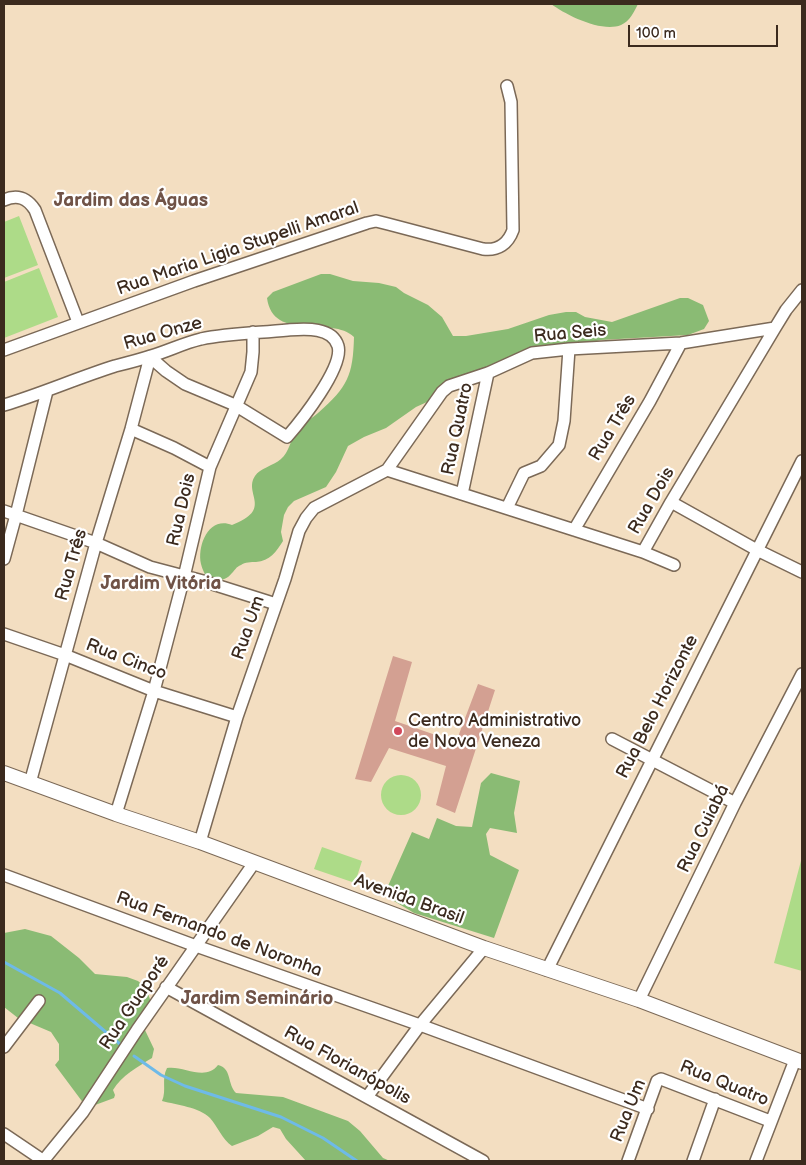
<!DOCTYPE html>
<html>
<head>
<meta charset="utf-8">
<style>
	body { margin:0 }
	#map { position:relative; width:806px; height:1165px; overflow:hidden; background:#f3dec1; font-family:"Balsamiq Sans",sans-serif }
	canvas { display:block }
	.frame { position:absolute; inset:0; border:5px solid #3b2a1e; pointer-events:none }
	.scale { position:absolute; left:628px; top:25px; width:150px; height:22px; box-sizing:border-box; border:2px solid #3b2a1e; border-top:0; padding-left:6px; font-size:15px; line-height:18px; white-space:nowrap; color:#3b2a1e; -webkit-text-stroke:4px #fff; paint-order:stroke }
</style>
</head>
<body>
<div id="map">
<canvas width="806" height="1165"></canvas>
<div class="frame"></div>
<div class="scale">100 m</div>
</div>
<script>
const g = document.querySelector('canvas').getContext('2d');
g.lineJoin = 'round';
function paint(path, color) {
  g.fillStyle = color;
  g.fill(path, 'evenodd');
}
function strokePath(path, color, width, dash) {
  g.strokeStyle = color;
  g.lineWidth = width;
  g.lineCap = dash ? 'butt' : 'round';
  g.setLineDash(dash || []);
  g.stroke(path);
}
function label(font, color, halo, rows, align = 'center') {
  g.font = font + ' "Balsamiq Sans",sans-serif';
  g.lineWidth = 4.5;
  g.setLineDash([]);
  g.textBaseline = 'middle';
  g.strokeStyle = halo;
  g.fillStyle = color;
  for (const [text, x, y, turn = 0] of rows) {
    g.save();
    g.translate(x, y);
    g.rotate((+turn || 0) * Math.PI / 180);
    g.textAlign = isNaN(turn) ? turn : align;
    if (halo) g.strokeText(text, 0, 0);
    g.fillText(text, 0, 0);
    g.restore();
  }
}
paint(new Path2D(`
	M19 216 38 265 4 278V222Z
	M39 268 58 317 4 338V282Z
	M381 795a20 20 0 1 1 40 0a20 20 0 1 1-40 0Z
	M322 847 362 861 355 883 314 869Z
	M802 857V971L774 963Z`), '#addb88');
paint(new Path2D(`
	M551 4H638C634 12 630 21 621 25 602 33 566 15 551 4Z
	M321 274H330L353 281 379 283 396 287 404 293 428 305 442 317 453 336H466L508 329 549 315 566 312H576L585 317 612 322 680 298H688L703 305 709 321 704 329 688 335 601 340 496 363 473 373 427 402 416 407 386 428 364 437 348 446 336 472 326 487 294 501 288 507 284 515 281 532 283 541C276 552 270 561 256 562 251 562 245 562 241 565 236 567 235 570 232 573 226 581 216 582 207 579 205 574 202 569 201 564 197 545 209 516 232 525 274 509 243 494 255 476 260 468 273 466 281 459 289 453 291 438 297 429 303 422 312 419 318 413 348 387 353 375 354 337 332 315 273 343 267 298L273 292Z
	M491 773 520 781 514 813 517 833 490 828 486 834 490 855 519 870 494 938 414 913 384 895 412 832 429 839 437 818 456 826 472 827 481 783Z
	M25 929 51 936 79 958 95 974 127 977 138 981 146 988 151 1002 144 1028 154 1049 152 1058C139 1066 121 1076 113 1090L115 1095 114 1098 87 1108 55 1065 59 1060V1044L51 1032 18 1018 4 1007V933Z
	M218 1065C232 1068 227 1084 236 1093L283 1097 348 1121 360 1131 383 1158 390 1161H306L286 1139 280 1129 273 1127 258 1136 232 1146C222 1139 218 1127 210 1118 199 1107 177 1105 162 1101 167 1090 161 1079 167 1068 183 1065 205 1082 218 1065Z`), '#8abb74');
strokePath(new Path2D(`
	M4 962 60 993 121 1045
	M134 1056 161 1075 185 1086 281 1117 323 1138 357 1161`), '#6ebae8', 3);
paint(new Path2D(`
	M393 656 412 662 395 721 456 742 478 684 495 690 455 813 436 805 446 766 389 748 371 782 355 779Z`), '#d3a092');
const minor = new Path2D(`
	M4 200C18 194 27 198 35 210L78 322
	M4 350 194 281 367 223 376 221 388 224 483 249C498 251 508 244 513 230L511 102 507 86
	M4 405C41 394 77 378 115 366 127 363 139 360 151 356 168 351 184 343 201 339 230 333 259 333 288 330 303 329 332 326 338 346 344 367 301 421 287 437L235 405 185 384 166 371 150 357 131 429 96 543 30 783
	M131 429 174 448 210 467
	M387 470 643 552 674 565
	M462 494 488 373
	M671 502 757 550 802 572
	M507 508 524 473 541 466 559 445 564 421 569 349
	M4 511 96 543 150 567 203 581 276 604
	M574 530 650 401 681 343
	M643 552 671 502 775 328 786 310 802 290
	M4 559 16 515 47 391
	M4 634 65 655 154 691 237 717
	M612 739 735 803
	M116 814 154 691 184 577 210 467 251 372 253 352V332
	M200 842 237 717 285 579 299 531 306 518 314 508 387 470 442 392 449 386 488 373 532 353 569 349 681 343 775 328
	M4 875 196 946 420 1025 648 1109
	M547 970 802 461
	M166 987 483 1161
	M639 1000 735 803 802 674
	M4 1047 39 1001
	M367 1097 420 1025 484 948
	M4 1134 44 1161
	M43 1161 83 1112 137 1030 254 863
	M628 1161 657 1081 661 1079 770 1121
	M693 1161 715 1099
	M756 1161 795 1060`);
const tertiary = new Path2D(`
	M4 773 116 814 200 842 484 948 639 1000 802 1062`);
strokePath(minor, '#7b6957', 14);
strokePath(tertiary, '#7b6957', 16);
strokePath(minor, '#fff', 11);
strokePath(tertiary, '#fff', 14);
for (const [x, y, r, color] of [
	[398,731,5,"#d1495b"]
]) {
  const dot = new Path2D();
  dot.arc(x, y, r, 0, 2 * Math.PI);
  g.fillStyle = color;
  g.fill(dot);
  strokePath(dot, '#fff', 2);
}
label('18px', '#3b2a1e', '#fff', [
	["Rua Maria Ligia Stupelli Amaral",238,249,-19],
	["Rua Onze",163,334,-16],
	["Rua Seis",570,334,-5],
	["Rua Três",613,428,-59],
	["Rua Quatro",458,429,-78],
	["Rua Dois",652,501,-60],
	["Rua Dois",182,510,-77],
	["Rua Três",72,565,-74],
	["Rua Um",249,628,-71],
	["Rua Cinco",126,660,21],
	["Rua Belo Horizonte",658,707,-63],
	["Rua Cuiabá",704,829,-64],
	["Avenida Brasil",409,900,20],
	["Rua Fernando de Noronha",219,935,20],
	["Rua Guaporé",135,1003,-56],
	["Rua Florianópolis",347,1066,29],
	["Rua Quatro",724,1084,22],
	["Rua Um",629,1111,-68]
]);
label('18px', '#3b2a1e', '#fff', [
	["Centro Administrativo",408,721],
	["de Nova Veneza",408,742]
], 'left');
label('bold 19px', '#705347', '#fff', [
	["Jardim das Águas",131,201],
	["Jardim Vitória",161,584],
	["Jardim Seminário",257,999]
]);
</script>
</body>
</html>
